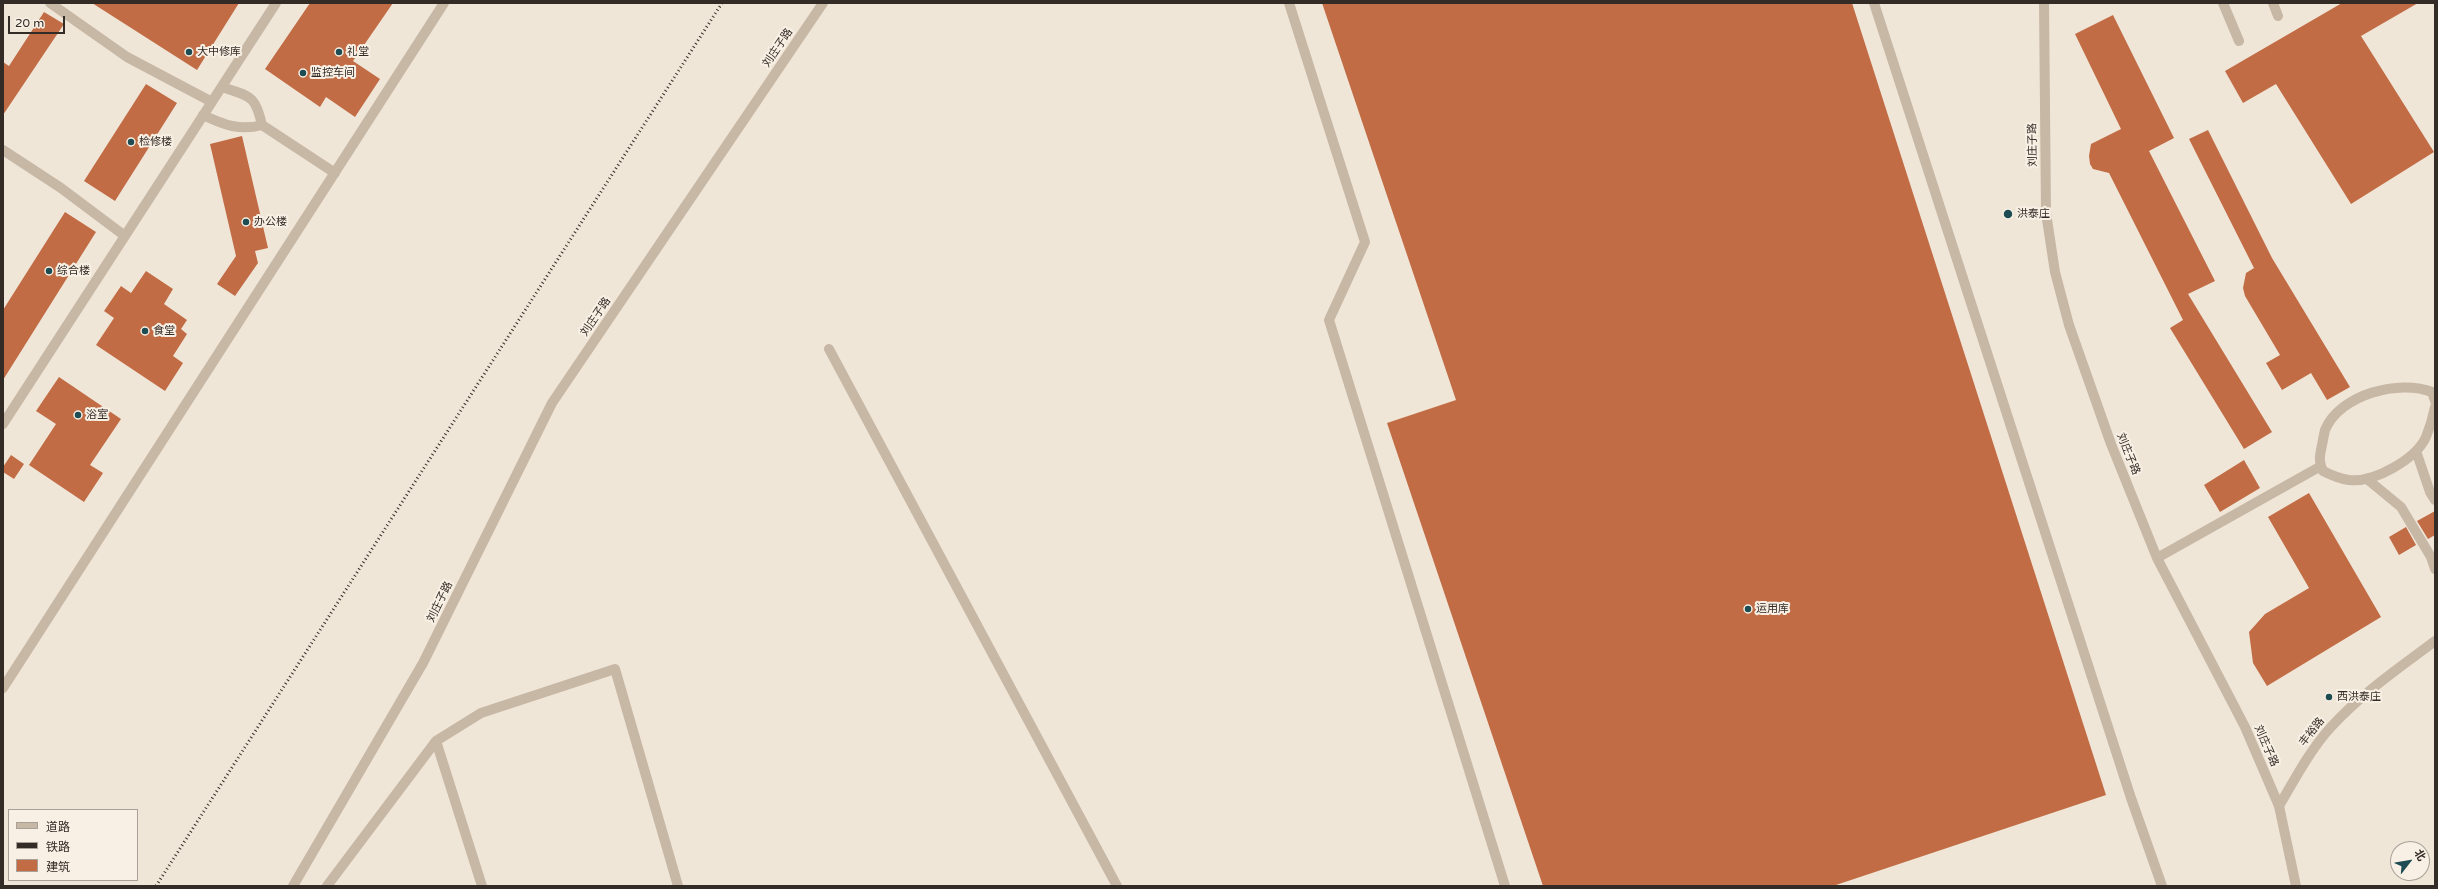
<!DOCTYPE html>
<html>
<head>
<meta charset="utf-8">
<style>
	body { margin:0 }
	#map { position:relative; width:2438px; height:889px; overflow:hidden; background:#f0e6d8; font-family:"Varela Round","Noto Sans SC",sans-serif }
	canvas { display:block }
	.frame { position:absolute; inset:0; border:4px solid #332b26; pointer-events:none }
	.legend { position:absolute; left:8px; top:809px; width:130px; height:72px; box-sizing:border-box; background:#f8f0e4; border:1px solid #a9a198; margin:0; padding:5px 7px; list-style:none; font-size:12px; color:#332b26 }
	.legend li { display:flex; align-items:center; gap:8px; height:20px }
	.legend b { width:20px; border:1px solid #a9a198 }
	.north { position:absolute; left:2390px; top:841px; width:40px; height:40px; box-sizing:border-box; background:#f8f0e4; border:1px solid #a9a198; border-radius:50%; rotate:59deg; font-size:11px; font-weight:700; line-height:16px; text-align:center; color:#332b26 }
	.north::after { content:''; display:block; margin:auto; width:14px; height:18px; background:#1d4c53; clip-path:polygon(50% 0,100% 100%,50% 72%,0 100%) }
	.scale { position:absolute; left:8px; top:16px; width:57px; height:18px; box-sizing:border-box; border:2px solid #332b26; border-top:0; padding-left:5px; font-size:12px; line-height:14px; white-space:nowrap; color:#332b26; -webkit-text-stroke:3px #f8f0e4; paint-order:stroke }
</style>
</head>
<body>
<div id="map">
<canvas width="2438" height="889"></canvas>
<div class="frame"></div>
<ul class="legend">
<li><b style="height:5px;background:#c7b7a5"></b>道路</li>
<li><b style="height:5px;background:#332b26"></b>铁路</li>
<li><b style="height:11px;background:#c16c45"></b>建筑</li>
</ul>
<div class="north">北</div>
<div class="scale">20 m</div>
</div>
<script>
const g = document.querySelector('canvas').getContext('2d');
g.lineJoin = 'round';
function paint(path, color) {
  g.fillStyle = color;
  g.fill(path, 'evenodd');
}
function strokePath(path, color, width, dash) {
  g.strokeStyle = color;
  g.lineWidth = width;
  g.lineCap = dash ? 'butt' : 'round';
  g.setLineDash(dash || []);
  g.stroke(path);
}
function label(font, color, halo, rows, align = 'center') {
  g.font = font + ' "Varela Round","Noto Sans SC",sans-serif';
  g.lineWidth = 4;
  g.setLineDash([]);
  g.textBaseline = 'middle';
  g.strokeStyle = halo;
  g.fillStyle = color;
  for (const [text, x, y, turn = 0] of rows) {
    g.save();
    g.translate(x, y);
    g.rotate((+turn || 0) * Math.PI / 180);
    g.textAlign = isNaN(turn) ? turn : align;
    if (halo) g.strokeText(text, 0, 0);
    g.fillText(text, 0, 0);
    g.restore();
  }
}
paint(new Path2D(`
	M92 3H239L197 70Z
	M310 3H393L353 61 380 79 355 117 326 97 320 107 265 69Z
	M1322 3H1852L2106 795 1833 886H1543L1387 423 1456 400Z
	M2342 3H2418L2361 36 2434 152 2351 204 2276 84 2243 103 2225 71Z
	M44 12 64 24 3 115V62L9 66Z
	M2113 15 2174 138 2149 151 2215 281 2188 294 2272 432 2244 449 2170 328 2183 320 2109 173 2093 169 2090 164 2089 156 2091 144 2121 129 2075 34Z
	M146 84 177 103 115 201 84 181Z
	M2208 130 2272 258 2350 387 2327 400 2311 373 2282 390 2266 363 2280 355 2245 296 2243 288 2246 273 2254 268 2189 139Z
	M242 136 268 248 255 251 258 263 235 296 217 284 236 256 210 144Z
	M65 212 96 232 3 380V310Z
	M146 271 173 289 164 304 187 320 181 329 187 334 173 356 183 363 165 391 96 345 114 318 104 311 121 286 131 293Z
	M59 377 121 419 90 465 103 473 84 502 29 465 56 424 36 411Z
	M11 455 24 464 14 479 3 472V467Z
	M2244 460 2260 488 2220 512 2204 485Z
	M2309 493 2381 617 2267 686 2253 663 2249 632 2265 614 2309 588 2268 517Z
	M2435 511V535L2428 539 2417 521Z
	M2406 527 2416 545 2399 555 2389 537Z`), '#c16c45');
strokePath(new Path2D(`
	M50 3 127 57 212 102
	M1289 3 1365 242 1329 320 1505 886
	M1874 3 2131 798 2162 886
	M222 87C250 97 255 94 262 125L335 173
	M203 115C224 125 240 131 262 125
	M3 150 61 188 125 236
	M3 424 276 3
	M3 688 444 3`), '#c7b7a5', 10);
strokePath(new Path2D(`
	M2044 3 2046 213 2055 272 2069 325 2111 444 2157 558 2245 727 2279 806 2296 886
	M2223 3 2239 41
	M2273 3 2278 16
	M829 349 1117 886
	M2435 401 2432 392C2400 379 2340 394 2325 430 2324 434 2323 440 2322 445 2320 455 2318 461 2323 471 2331 475 2340 479 2349 480 2374 483 2416 459 2426 437 2430 427 2433 417 2435 407
	M2416 451 2430 492 2435 500
	M2367 479 2401 507 2431 557 2435 569
	M2157 558 2321 466
	M436 741 481 713 615 669 678 886
	M293 886 423 663 552 403 823 3
	M327 886 436 741 482 886`), '#c7b7a5', 10);
strokePath(new Path2D(`
	M2279 806C2295 779 2310 750 2331 727 2361 694 2399 668 2435 641`), '#c7b7a5', 10);
strokePath(new Path2D(`
	M156 886 722 3`), '#332b26', 3, [1, 3]);
for (const [x, y, r, color] of [
	[189,52,4,"#1d4c53"],
	[339,52,4,"#1d4c53"],
	[303,73,4,"#1d4c53"],
	[131,142,4,"#1d4c53"],
	[2008,214,5,"#1d4c53"],
	[246,222,4,"#1d4c53"],
	[49,271,4,"#1d4c53"],
	[145,331,4,"#1d4c53"],
	[78,415,4,"#1d4c53"],
	[1748,609,4,"#1d4c53"],
	[2329,697,4,"#1d4c53"]
]) {
  const dot = new Path2D();
  dot.arc(x, y, r, 0, 2 * Math.PI);
  g.fillStyle = color;
  g.fill(dot);
  strokePath(dot, '#f8f0e4', 1.5);
}
label('11px', '#332b26', '#f8f0e4', [
	["刘庄子路",778,48,-56],
	["刘庄子路",2033,145,-91],
	["刘庄子路",596,317,-56],
	["刘庄子路",2128,454,68],
	["刘庄子路",440,602,-64],
	["丰裕路",2312,732,-52],
	["刘庄子路",2266,746,66]
]);
label('11px', '#332b26', '#f8f0e4', [
	["大中修库",197,52],
	["礼堂",347,52],
	["监控车间",311,73],
	["检修楼",139,142],
	["洪泰庄",2017,214],
	["办公楼",254,222],
	["综合楼",57,271],
	["食堂",153,331],
	["浴室",86,415],
	["运用库",1756,609],
	["西洪泰庄",2337,697]
], 'left');
</script>
</body>
</html>
